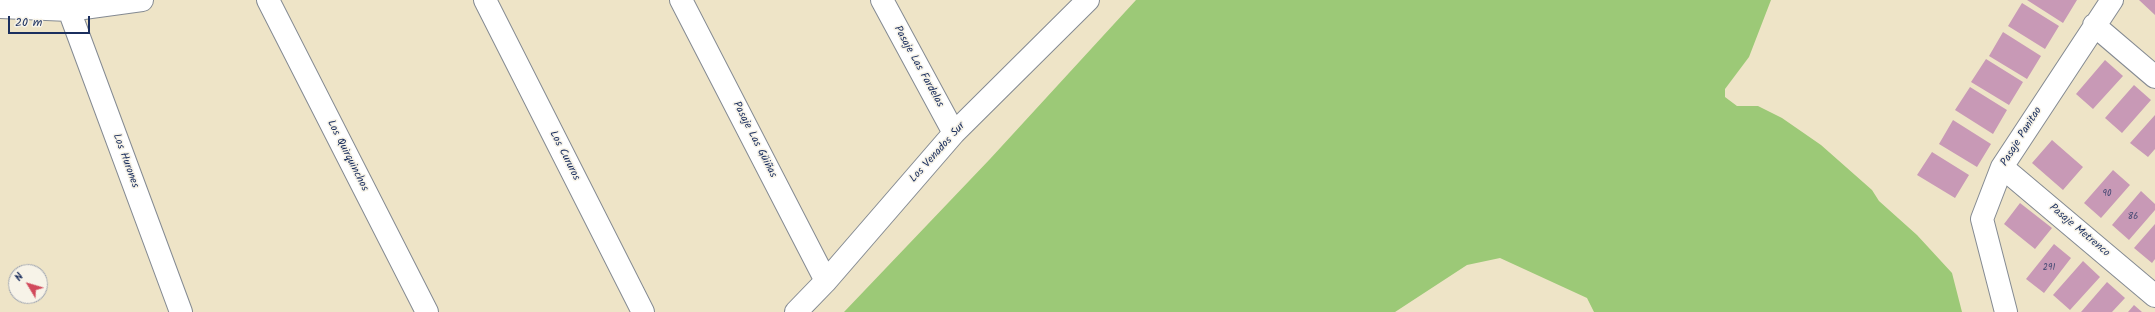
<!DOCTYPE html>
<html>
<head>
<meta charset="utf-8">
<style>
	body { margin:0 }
	#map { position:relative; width:2155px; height:312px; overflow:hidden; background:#eee4c7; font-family:Kalam,sans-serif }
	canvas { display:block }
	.north { position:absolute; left:8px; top:264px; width:40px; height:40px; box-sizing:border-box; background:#f7f3e8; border:1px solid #9fa5b1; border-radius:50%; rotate:308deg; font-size:11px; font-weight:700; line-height:16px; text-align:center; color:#1b2f5e }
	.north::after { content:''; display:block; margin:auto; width:14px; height:18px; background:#d1495b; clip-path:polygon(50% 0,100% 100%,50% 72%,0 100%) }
	.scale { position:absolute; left:8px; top:16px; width:82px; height:18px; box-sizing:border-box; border:2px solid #1b2f5e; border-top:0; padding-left:5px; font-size:12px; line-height:14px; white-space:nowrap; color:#1b2f5e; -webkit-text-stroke:3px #f7f3e8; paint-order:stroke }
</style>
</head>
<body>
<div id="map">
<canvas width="2155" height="312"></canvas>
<div class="north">N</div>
<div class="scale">20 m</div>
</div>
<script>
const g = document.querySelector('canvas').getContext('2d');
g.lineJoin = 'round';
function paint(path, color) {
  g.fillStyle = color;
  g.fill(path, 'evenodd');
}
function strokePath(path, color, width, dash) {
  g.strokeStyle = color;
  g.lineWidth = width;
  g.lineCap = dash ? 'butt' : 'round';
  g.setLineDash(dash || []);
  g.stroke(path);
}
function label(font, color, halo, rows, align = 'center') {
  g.font = font + ' Kalam,sans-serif';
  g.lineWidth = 3;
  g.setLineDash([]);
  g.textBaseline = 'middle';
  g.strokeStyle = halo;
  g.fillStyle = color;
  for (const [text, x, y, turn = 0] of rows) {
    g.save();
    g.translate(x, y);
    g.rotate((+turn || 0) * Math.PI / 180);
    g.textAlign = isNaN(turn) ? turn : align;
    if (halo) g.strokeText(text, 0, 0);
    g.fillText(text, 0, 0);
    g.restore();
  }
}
paint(new Path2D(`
	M1136 0H1771L1749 57 1725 89V97L1737 106H1758L1782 118 1821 145 1872 190 1879 201 1917 235 1952 273 1962 312H1594L1587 298 1500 258 1467 265 1395 312H844L990 159Z`), '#9cc977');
paint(new Path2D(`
	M2027 0H2077L2063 23Z
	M2139 0H2155V15Z
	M2022 3 2059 26 2045 49 2008 26Z
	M2003 32 2041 56 2027 79 1989 56Z
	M1986 59 2023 82 2009 105 1971 82Z
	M2105 60 2123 76 2093 109 2076 94Z
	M2134 85 2151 100 2122 133 2105 118Z
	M1970 87 2007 110 1993 134 1955 110Z
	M2155 115V149L2148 157 2130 143Z
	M1953 120 1991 144 1977 167 1939 144Z
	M2052 140 2083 167 2063 190 2032 163Z
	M1932 152 1969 175 1955 198 1917 175Z
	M2113 170 2130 185 2101 218 2084 203Z
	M2141 191 2155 204V210L2129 240 2112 225Z
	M2020 203 2052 228 2035 249 2004 224Z
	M2155 224V259L2152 263 2134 248Z
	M2054 244 2071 258 2044 293 2026 279Z
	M2083 261 2100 277 2070 310 2053 295Z
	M2107 282 2125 298 2112 312H2081Z
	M2134 305 2142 312H2128Z`), '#c899b6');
const minor = new Path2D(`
	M268 0 427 312
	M485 0 643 312
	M681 0 826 281
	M882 0 954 133
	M0 7 69 10 142 0
	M69 10 181 312
	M2094 25 2155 77
	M2002 167 2155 296
	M796 312 826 281 954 133 1088 0
	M2006 312 1982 219 2002 167 2112 0`);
strokePath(minor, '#848a92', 24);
strokePath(minor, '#fff', 22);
label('9px', '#464a74', null, [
	["90",2107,194],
	["86",2133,217],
	["291",2049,268]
]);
label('11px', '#1b2f5e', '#f7f3e8', [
	["Pasaje Las Fardelas",918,67,61],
	["Pasaje Panitao",2022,137,-58],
	["Pasaje Las Güiñas",754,140,63],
	["Los Venados Sur",938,153,-48],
	["Los Quirquinchos",347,156,63],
	["Los Cururos",564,156,63],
	["Los Hurones",125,161,70],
	["Pasaje Metrenco",2079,231,40]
]);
</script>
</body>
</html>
